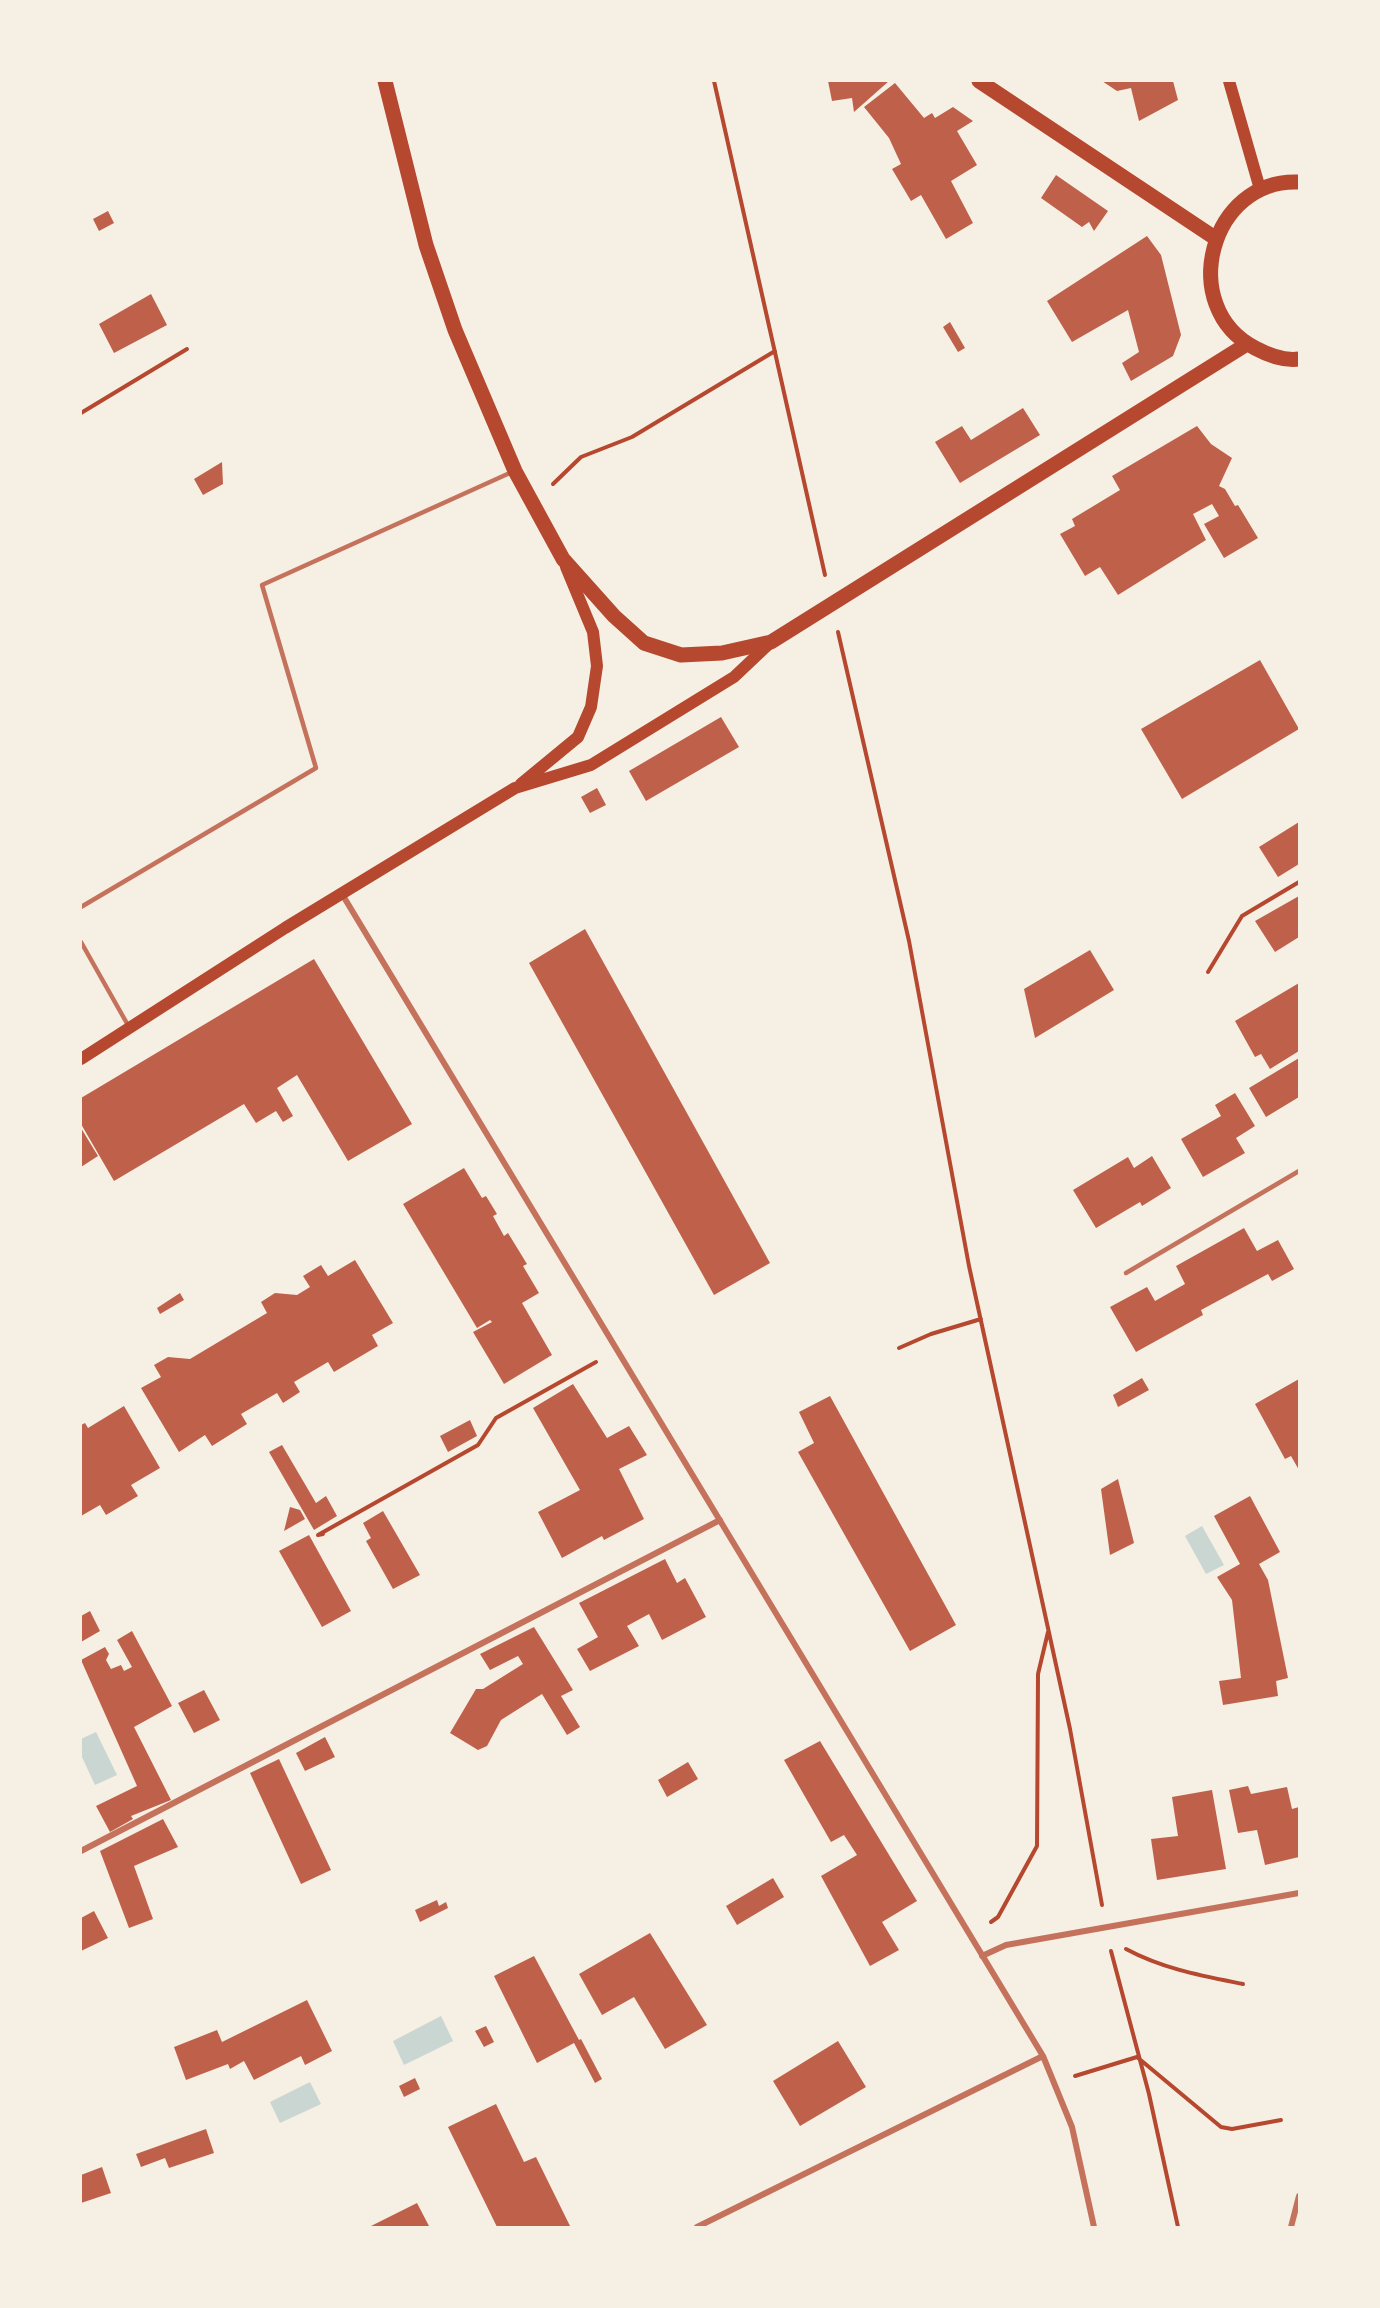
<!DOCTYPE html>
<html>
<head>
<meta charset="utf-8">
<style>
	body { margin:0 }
	#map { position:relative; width:1380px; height:2308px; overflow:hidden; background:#f6efe4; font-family:"Open Sans",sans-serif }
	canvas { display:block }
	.frame { position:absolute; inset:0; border:82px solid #f6efe4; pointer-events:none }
</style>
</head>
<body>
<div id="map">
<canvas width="1380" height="2308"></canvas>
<div class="frame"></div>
</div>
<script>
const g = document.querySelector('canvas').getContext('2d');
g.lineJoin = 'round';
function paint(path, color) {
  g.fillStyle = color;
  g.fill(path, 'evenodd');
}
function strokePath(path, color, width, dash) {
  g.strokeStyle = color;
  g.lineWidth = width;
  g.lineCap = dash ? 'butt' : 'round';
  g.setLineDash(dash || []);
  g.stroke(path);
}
paint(new Path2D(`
	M1202 1526 1224 1565 1206 1574 1185 1536Z
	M96 1732 117 1775 95 1785 81 1755V1739Z
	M441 2016 453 2041 404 2065 393 2041Z
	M310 2082 321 2104 280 2123 270 2102Z`), '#c9d6d2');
paint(new Path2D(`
	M828 81H889L854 112 852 98 832 101Z
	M1102 81H1173L1178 100 1139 121 1131 88 1117 91Z
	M895 83 924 118 932 113 935 118 953 107 973 121 957 131 977 165 951 181 973 223 946 239 921 195 911 201 892 169 901 164 889 138 864 107Z
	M1056 175 1108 211 1094 231 1089 222 1082 227 1041 198Z
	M108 211 114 223 99 231 93 219Z
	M1147 236 1161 255 1181 335 1173 356 1131 381 1122 363 1139 352 1128 310 1072 342 1047 301Z
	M151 294 167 325 114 353 99 324Z
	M950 322 965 348 958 352 943 327Z
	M1023 408 1040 435 960 483 935 442 962 426 971 440Z
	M1197 426 1211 444 1232 458 1219 486 1225 489 1235 506 1238 505 1258 538 1224 558 1204 524 1219 516 1212 504 1193 514 1206 540 1118 595 1100 567 1085 576 1060 534 1075 526 1072 519 1120 490 1112 476Z
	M222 462 223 484 203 495 194 479Z
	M1260 660 1299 729 1182 799 1141 729Z
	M721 717 739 747 646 801 629 771Z
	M597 788 606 805 590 813 581 797Z
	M1299 822V864L1278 877 1259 847Z
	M1299 896V937L1275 952 1255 921Z
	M585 929 770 1263 714 1295 529 963Z
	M1090 950 1114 990 1035 1038 1024 989Z
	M314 959 412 1124 348 1161 297 1075 277 1088 293 1116 283 1122 276 1111 256 1123 244 1104 114 1181 81 1124V1098Z
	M1299 983V1051L1270 1069 1261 1054 1255 1057 1235 1021Z
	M1299 1058V1097L1266 1117 1249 1088Z
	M1235 1093 1255 1126 1236 1138 1245 1153 1203 1177 1181 1139 1221 1116 1215 1105Z
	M81 1128 98 1156 81 1167Z
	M1152 1156 1171 1188 1142 1206 1140 1202 1096 1228 1073 1190 1128 1157 1134 1168Z
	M464 1168 482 1198 486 1196 497 1214 493 1216 504 1236 508 1233 527 1264 523 1266 539 1293 522 1303 552 1355 504 1384 473 1332 492 1322 490 1320 477 1328 403 1204Z
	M1244 1228 1257 1251 1278 1240 1294 1269 1272 1281 1268 1274 1201 1310 1203 1315 1136 1352 1110 1307 1147 1287 1155 1301 1185 1284 1176 1266Z
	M355 1260 393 1323 372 1335 378 1346 334 1372 328 1362 294 1382 300 1392 283 1403 277 1393 241 1414 247 1424 212 1446 205 1435 179 1452 141 1388 161 1377 154 1365 168 1357 190 1359 267 1313 261 1302 275 1293 297 1295 310 1287 303 1276 321 1265 328 1276Z
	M180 1293 184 1300 160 1314 157 1308Z
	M1142 1378 1149 1390 1118 1407 1113 1395Z
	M1299 1379V1470L1291 1456 1285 1459 1255 1404Z
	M573 1384 607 1438 629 1426 647 1455 619 1469 644 1519 604 1540 602 1536 562 1558 538 1512 580 1490 533 1408Z
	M830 1396 956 1625 910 1651 798 1452 814 1443 799 1412Z
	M124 1406 160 1468 131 1485 138 1496 106 1515 100 1505 81 1516V1425L85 1423 88 1428Z
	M470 1420 477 1436 448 1452 440 1436Z
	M282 1445 316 1503 326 1496 337 1516 314 1530 269 1452Z
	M1118 1479 1134 1543 1110 1555 1101 1489Z
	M1250 1496 1280 1552 1259 1564 1268 1580 1288 1678 1276 1681 1278 1696 1223 1705 1219 1681 1241 1678 1232 1600 1217 1577 1240 1564 1214 1516Z
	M290 1507 300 1510 305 1519 284 1531Z
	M383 1511 420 1575 393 1589 366 1541 371 1538 363 1523Z
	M309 1535 351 1611 322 1627 279 1551Z
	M665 1559 677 1583 685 1578 706 1617 662 1640 649 1614 627 1626 639 1646 590 1671 577 1649 598 1637 579 1603Z
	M90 1611 100 1631 81 1642V1616Z
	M534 1627 573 1690 561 1696 580 1727 567 1735 542 1694 501 1720 487 1746 478 1750 450 1733 476 1689H483L523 1664 518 1656 490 1670 480 1654Z
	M132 1631 172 1706 134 1727 171 1800 131 1816 133 1819 110 1832 96 1806 137 1786 81 1660 105 1647 109 1654 106 1660 111 1669 121 1665 124 1671 132 1667 117 1640Z
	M204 1690 220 1720 194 1733 178 1703Z
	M325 1737 335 1757 305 1771 296 1753Z
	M820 1741 917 1901 882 1922 899 1950 870 1966 821 1876 857 1855 844 1835 831 1842 784 1760Z
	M279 1759 331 1870 301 1884 250 1773Z
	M688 1762 698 1779 667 1797 658 1780Z
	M1248 1786 1251 1794 1287 1787 1292 1809 1299 1807V1857L1265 1865 1257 1830 1238 1833 1229 1790Z
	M1212 1790 1226 1869 1157 1880 1151 1839 1178 1836 1172 1797Z
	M163 1819 178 1847 134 1866 153 1919 129 1928 100 1851Z
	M773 1878 784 1897 737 1925 726 1906Z
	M437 1900 439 1906 446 1902 448 1908 420 1922 415 1910Z
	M94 1911 108 1938 81 1951V1918Z
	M650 1933 707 2025 665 2049 634 1997 602 2015 579 1974Z
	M534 1956 579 2040 581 2039 602 2079 595 2083 574 2043 537 2063 494 1976Z
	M307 2000 332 2051 305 2065 301 2056 254 2080 244 2061 230 2069 228 2064 186 2080 174 2047 217 2030 222 2042Z
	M486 2026 494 2042 484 2047 475 2031Z
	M838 2041 866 2087 800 2126 773 2081Z
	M415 2078 420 2089 404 2097 399 2086Z
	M496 2104 524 2162 536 2157 570 2226 497 2227 448 2127Z
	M206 2129 214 2153 169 2168 165 2158 141 2167 136 2154Z
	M102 2167 111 2193 81 2203V2175Z
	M417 2203 429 2226 369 2227Z`), '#bf614a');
strokePath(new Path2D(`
	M714 81 825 575
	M81 413 187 349
	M553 484 581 457 632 437 775 351
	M838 632 909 941 969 1266 1070 1729 1102 1905
	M1208 972 1242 916 1299 882
	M899 1348 931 1334 981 1319
	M323 1534 318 1535 478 1445 496 1418 596 1362
	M991 1922 998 1917 1037 1846 1038 1674 1048 1632
	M1126 1949C1163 1969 1203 1976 1243 1984
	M1111 1951 1149 2094 1178 2227
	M1075 2076 1137 2057 1221 2127 1232 2129 1281 2120`), '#b5482f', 4);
strokePath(new Path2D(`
	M81 907 316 768 262 585 512 472
	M81 942 129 1027
	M1126 1273 1299 1171`), '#c5725c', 4.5);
strokePath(new Path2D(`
	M342 894 1043 2056 1072 2127 1094 2227
	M81 1851 720 1520
	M982 1956 1006 1945 1299 1893
	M697 2227 1043 2056
	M1291 2227 1299 2196`), '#c5725c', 6);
strokePath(new Path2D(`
	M1229 81 1260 189
	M521 784 578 737 591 707 597 666 593 632 566 567
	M81 1059 285 928 515 788 591 765 734 677 771 642`), '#b5482f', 12);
strokePath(new Path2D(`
	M385 81 426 245 455 330 515 471 563 559 614 616 644 643 681 655 722 653 771 642 1247 344
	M979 81 1215 238
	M1299 182C1210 178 1176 307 1255 348 1268 355 1284 361 1299 359`), '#b5482f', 15);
</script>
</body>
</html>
